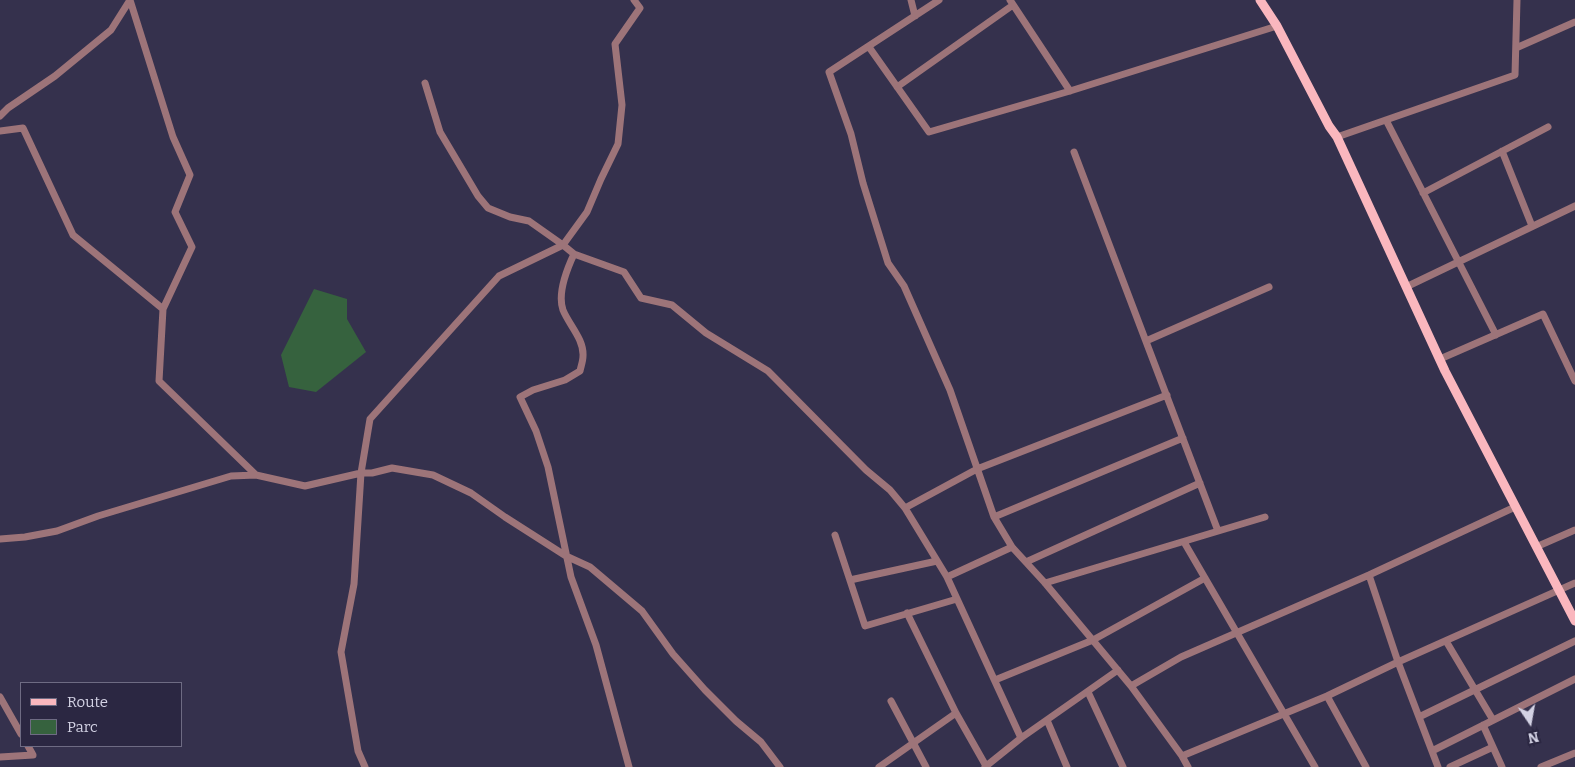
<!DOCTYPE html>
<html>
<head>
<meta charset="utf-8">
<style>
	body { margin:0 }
	#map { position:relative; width:1575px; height:767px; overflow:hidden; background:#35314d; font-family:Bitter,serif }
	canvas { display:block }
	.legend { position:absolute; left:20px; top:682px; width:162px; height:65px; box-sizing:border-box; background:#2b2742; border:1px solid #6e6b83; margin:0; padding:6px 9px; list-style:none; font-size:15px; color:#d3d2e4 }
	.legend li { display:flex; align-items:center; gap:10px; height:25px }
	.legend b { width:25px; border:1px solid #6e6b83 }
	.north { position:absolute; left:1505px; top:697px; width:50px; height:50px; -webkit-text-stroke:4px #2b2742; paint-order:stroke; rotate:168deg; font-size:14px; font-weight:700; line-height:20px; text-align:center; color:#d3d2e4 }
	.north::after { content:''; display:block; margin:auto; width:18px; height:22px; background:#d3d2e4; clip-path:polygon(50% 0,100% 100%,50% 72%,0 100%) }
</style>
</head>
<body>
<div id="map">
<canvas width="1575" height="767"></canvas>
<ul class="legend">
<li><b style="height:6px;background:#fab7be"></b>Route</li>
<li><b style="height:14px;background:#36623e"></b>Parc</li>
</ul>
<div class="north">N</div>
</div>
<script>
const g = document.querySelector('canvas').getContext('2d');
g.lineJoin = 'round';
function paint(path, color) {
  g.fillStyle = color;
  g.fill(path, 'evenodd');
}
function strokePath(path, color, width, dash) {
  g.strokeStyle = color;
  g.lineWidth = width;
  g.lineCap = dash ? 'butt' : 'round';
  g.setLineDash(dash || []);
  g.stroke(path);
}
paint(new Path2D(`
	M314 289 347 299V319L366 352 316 392 289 387 281 355Z`), '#36623e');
strokePath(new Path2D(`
	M130 0 173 137 190 175 175 212 192 247 163 309 159 381 256 475
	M911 0 915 16
	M939 0 829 72 851 134 863 183 888 263 904 286 950 390 994 517 1012 547 1045 583 1131 686 1182 756 1188 767
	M1010 0 1070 91
	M869 47 929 132 1070 91 1277 26
	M1516 48 1575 22
	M425 83 440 132 478 196 488 208 510 217 529 221 563 245 587 212 601 179 618 144 622 105 615 44 640 8 634 0
	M897 87 1013 5
	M0 116 8 108 55 76 111 30 130 0
	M1386 120 1496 335
	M0 131 23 128 73 235 163 309
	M1337 137 1515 75 1517 0
	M1502 151 1532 226
	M1074 152 1218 531
	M1423 193 1548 127
	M574 254C567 269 557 293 563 310 569 325 584 339 583 356 583 361 581 366 580 371L565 380 533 390 520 397 536 431 548 467 571 577 596 645 629 767
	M1406 287 1575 206
	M1146 341 1269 287
	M1440 359 1543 314 1575 381
	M905 508 977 469 1167 395
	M994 517 1183 438
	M835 535 865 626 957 599
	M0 539 25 537 57 531 98 516 231 476 256 475 305 486 361 473H372L392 468 433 475 471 493 505 517 566 556 590 567 642 611 673 654 705 690 736 721 761 742 780 767
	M1184 542 1315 767
	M1536 547 1575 530
	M1026 562 1200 483
	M1369 575 1398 662 1438 767
	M947 577 1012 547
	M850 580 937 561
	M1045 583 1265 517
	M907 613 956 713 986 766
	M1446 641 1493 720
	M995 680 1093 640 1205 578
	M1131 686 1181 657 1369 575 1515 507
	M1088 692 1123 767
	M1327 696 1366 767
	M0 697 21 734
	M891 701 926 767
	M1419 717 1575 641
	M1047 720 1067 767
	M1483 725 1502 767
	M1432 751 1575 679
	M1182 756 1327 696 1398 662 1575 583
	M0 757 33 755 28 746
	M365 767 358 751 341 652 354 584 361 473 370 419 499 276 563 245 574 254 624 272 641 298 672 305 706 333 768 371 866 470 890 490 905 508 947 577 1021 738
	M879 767 956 713
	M985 767 1021 738 1118 670
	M1450 767 1493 747
	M1541 767 1575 753`), '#9d7479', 7);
strokePath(new Path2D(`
	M1260 0 1277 26 1329 126 1337 137 1445 371 1575 621`), '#fab7be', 9);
</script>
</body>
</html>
